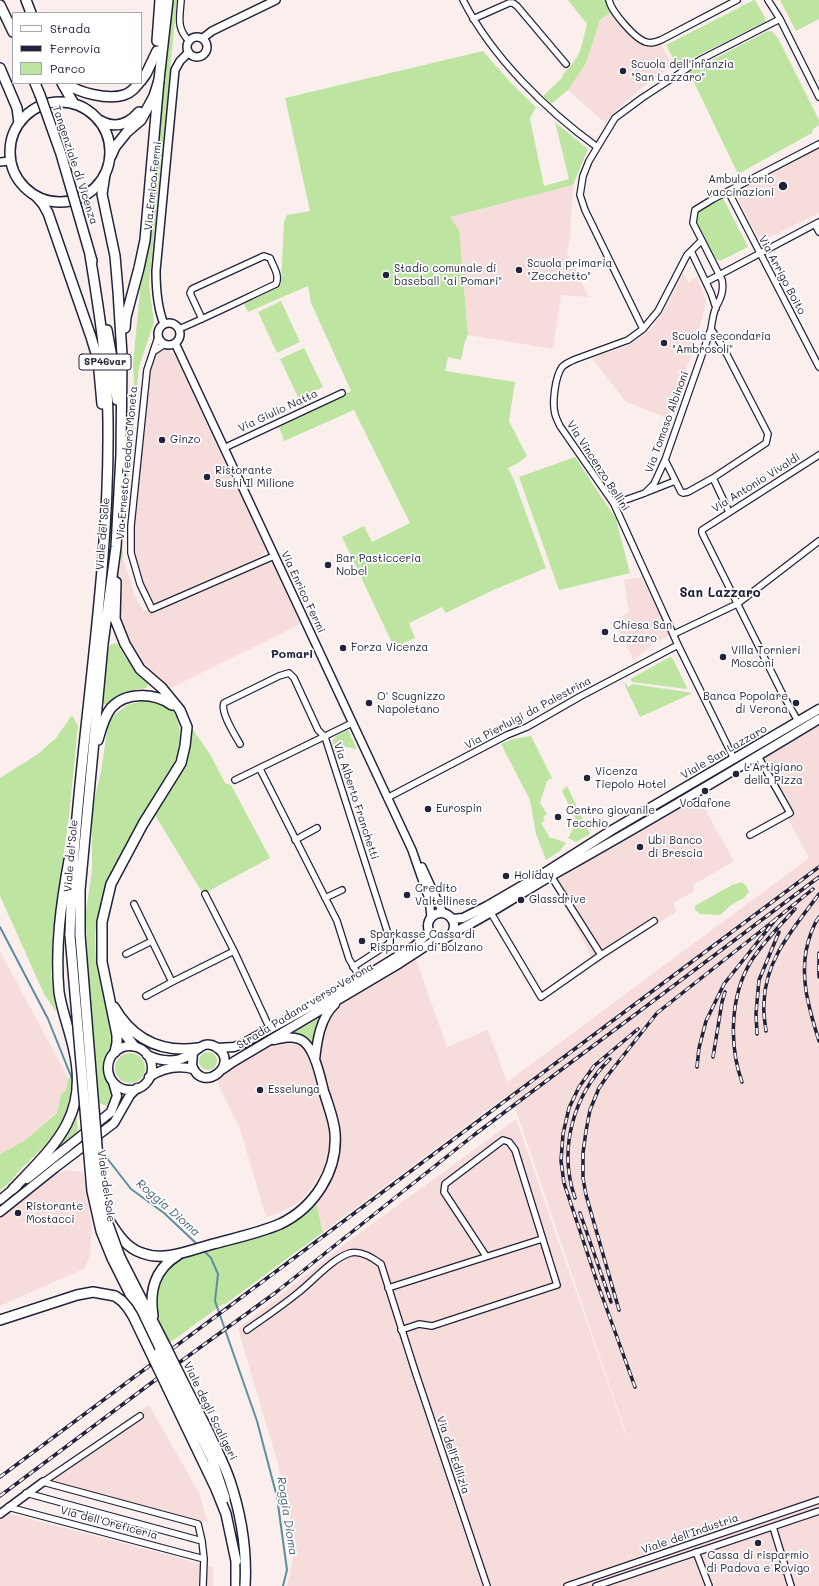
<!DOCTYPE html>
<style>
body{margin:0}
#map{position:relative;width:819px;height:1586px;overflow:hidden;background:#fbefee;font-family:Mali,sans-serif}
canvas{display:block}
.legend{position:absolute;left:12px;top:12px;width:130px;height:72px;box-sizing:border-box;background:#fff;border:1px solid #a7a7b1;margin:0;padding:5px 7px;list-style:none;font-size:12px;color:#22223b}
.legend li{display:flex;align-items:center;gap:8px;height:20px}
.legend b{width:20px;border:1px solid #a7a7b1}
</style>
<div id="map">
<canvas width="819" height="1586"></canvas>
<ul class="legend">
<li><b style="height:5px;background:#fff"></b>Strada</li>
<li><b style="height:5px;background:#22223b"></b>Ferrovia</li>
<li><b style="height:11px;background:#bde5a1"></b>Parco</li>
</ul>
</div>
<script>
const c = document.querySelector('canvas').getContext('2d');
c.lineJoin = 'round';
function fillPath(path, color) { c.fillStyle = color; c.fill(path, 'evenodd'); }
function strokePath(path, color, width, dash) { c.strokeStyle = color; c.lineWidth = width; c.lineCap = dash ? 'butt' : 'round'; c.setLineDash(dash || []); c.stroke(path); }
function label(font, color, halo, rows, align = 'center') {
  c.font = font + ' Mali,sans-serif'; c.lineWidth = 3.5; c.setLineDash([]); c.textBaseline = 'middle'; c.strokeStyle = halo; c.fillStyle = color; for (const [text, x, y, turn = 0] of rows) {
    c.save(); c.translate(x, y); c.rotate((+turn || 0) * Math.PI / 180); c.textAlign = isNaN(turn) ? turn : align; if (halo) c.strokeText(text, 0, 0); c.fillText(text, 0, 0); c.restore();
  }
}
const built = new Path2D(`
 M611 12 640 43 650 46 661 44 672 66 645 85 623 104 605 123 568 90 586 63 600 20Z
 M819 145V213L760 242 734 190Z
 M573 185 570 239 567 254 589 297 561 295 553 349 468 335 464 286 450 217Z
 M683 273 688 282 697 277 706 301 697 339 668 418 626 402 592 358 627 346 644 335 653 327 666 307Z
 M162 347 168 348 176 358 231 476 230 479 227 480 231 490 235 488 238 489 265 548V552L261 554 265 563 269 561 272 562 300 624 169 689 139 658 125 632 119 611 117 583 119 560 123 558 135 596 144 611 151 609 138 581 130 531 147 362 156 350Z
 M642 577 670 635 652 645 634 660 614 622 629 612 624 580Z
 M819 722V1586H287L293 1559 290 1519 278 1464 238 1329 346 1243 516 1119 626 1436H627L515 1107 506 1096 323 1232 315 1199 339 1137 338 1123 319 1058V1047L321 1033 336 1004 415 957 447 1047 488 1030 507 1082 809 858 757 761Z
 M696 793 734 861 693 885 694 891 673 903 677 911 596 965 550 879 608 846 610 849 618 846 617 843 615 844Z
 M0 951 68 1078 66 1090 61 1094 57 1112 24 1141 0 1154Z
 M290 1043 298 1045 305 1049 310 1062 327 1119 330 1148 324 1168 312 1187 299 1202 277 1214 266 1217 240 1129 218 1084V1079L229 1068 272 1044Z
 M68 1170 83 1172 92 1227 90 1255 85 1268 0 1306V1217L57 1173Z
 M149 1405 199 1493 208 1522 42 1479Z
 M0 1511 213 1567V1586H0Z`);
const green = new Path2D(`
 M171 0H177L149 285 154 322 139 367 124 520 122 543 123 558 119 560V536L134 382 133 364 165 30Z
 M568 0H606L611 12 600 20 586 63 568 90 551 104 543 96 562 78 563 74C581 57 581 48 587 24Z
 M754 0H755L765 17V22L677 66 666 45Z
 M780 0H819V19L796 31Z
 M768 31 773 32 778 38 819 120V125L813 129 812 133 738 174 689 72Z
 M483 51 512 84 536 107 531 116 530 119 544 186 569 179 555 122 588 149 573 185 450 217 459 230 468 335 465 341 461 360 448 357 445 371 515 382 509 421 527 456 518 463 508 468 514 480 546 568 491 591 446 613 442 607 409 623 415 638 394 647 342 537 364 526 372 542 410 523 354 410 284 441 279 427 351 391 311 303 308 286 248 312 244 304 280 286 281 283 284 222 287 215 310 211 285 98Z
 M723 198 748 247 720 261 715 258 696 220 699 211Z
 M281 301 300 342 277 353 258 312Z
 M304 348 323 387 299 399 280 359Z
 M575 457 616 519 630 573 559 590 519 477Z
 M115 643 118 644 125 657 147 681 148 686 146 688C128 690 122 694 108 705L104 704 103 701 107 653 110 645Z
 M670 657 673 659 687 688 686 689 632 682 630 679Z
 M625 682 628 687 633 684 693 693 640 717 625 686Z
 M147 700C154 701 160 702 167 706 185 718 181 749 173 765 168 776 157 789 151 801 135 831 116 860 104 893 92 927 93 956 103 990 107 1005 113 1020 115 1034 116 1049 102 1056 104 1071 104 1077 110 1081 112 1087 114 1092 112 1103 110 1108L96 1101 92 1044 86 927V910L92 871V810L101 771 108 725 113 716 127 705Z
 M72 715 78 726 69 816 53 931 51 974 56 1012 44 994 0 896V778L38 754 56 738Z
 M189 724 210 754 225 783 231 785 270 858 203 894 155 815 186 759 190 743Z
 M348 730 357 749 346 747 338 752 339 756 336 757C330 738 331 738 348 730Z
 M531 736 552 778 547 781 540 803 547 814 543 817 545 821 541 823 550 838H553L566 843 560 851 546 860 536 834 530 800 501 744 513 739Z
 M567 786 590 834 576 842 568 838 572 831 576 820 562 791Z
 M742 882 746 886 749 892 744 898 731 905 720 915 700 914 695 910V906L698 904 732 885Z
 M320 1014 321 1016 315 1031 313 1044 311 1045 294 1035 292 1032Z
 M199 1061a9 9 0 1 1 18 0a9 9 0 1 1-18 0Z
 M115 1068a15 15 0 1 1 30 0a15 15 0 1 1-30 0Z
 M72 1077C69 1122 53 1139 22 1168 15 1175 9 1185 0 1190V1154L24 1141 57 1113 61 1094 66 1090 68 1078Z
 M76 1108 78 1133 58 1148 57 1147Z
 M315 1199 323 1232 224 1305 223 1304 168 1344 157 1319 154 1309 157 1279 175 1258 266 1231Z`);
const stream = new Path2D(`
 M0 927 48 1019 73 1081
 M101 1148 103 1153 131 1189 164 1213 199 1246
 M203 1250 211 1258 218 1274 215 1301 257 1421 277 1497 287 1570 283 1586`);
const minor = new Path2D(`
 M181 0C180 17 176 28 189 41
 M463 0C492 57 546 110 597 147
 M609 0C611 11 635 39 646 42 651 44 656 42 661 40L737 0
 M768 0 780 19 819 97
 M473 19 509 3H513L517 6 566 64
 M728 191 819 367
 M815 224 819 232
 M701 241 687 255 658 311 643 329 628 340 576 359C571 361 566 363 562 367 555 377 552 403 555 414 556 418 558 422 560 426L614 504 678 645 734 759
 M691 251 711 293 716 308
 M706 282 819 222
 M179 329C212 315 244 299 276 284 280 275 273 266 270 258L264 256 192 289 190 293 202 319
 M643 329 585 210 580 195 583 176 589 161 615 118 642 98 700 60 780 19
 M158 337 147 370 131 526V553L140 584 152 609 274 556
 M153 352 165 344
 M224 448 342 393
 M665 460 681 492 683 493 688 492 713 478 766 443 768 434 723 347 711 329
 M713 478 729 512
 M647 492 675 481
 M614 504 645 493 654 484 665 460 711 329C712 322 713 314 716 307 721 298 724 291 722 280L693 223 695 210 713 199 819 144
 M674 634 737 604 819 541
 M798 721 783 695 702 533V530L819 455
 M240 744C235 735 220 712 224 703L279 676 289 673 294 678 318 730 325 737 390 940V943L353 967
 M260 769 337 921 349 959 361 979
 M235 780 352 723
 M387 798 507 735 527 727 581 696 678 645
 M750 835 790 813 758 756
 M295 840 317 828
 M551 876 601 955 654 921
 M205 894 234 951 270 1029
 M325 898 342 890
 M134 904 172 982 234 951
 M491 913 541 997 601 955
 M126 954 152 941
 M146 996 172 982
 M388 1288 542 1239
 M247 1330C264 1318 282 1306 299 1292 313 1281 333 1258 350 1253 361 1250 373 1258 381 1264L415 1371 487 1586
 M401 1330 419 1324 432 1326 557 1285 515 1150 509 1142 503 1140 445 1184 444 1192 486 1256
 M43 1482 198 1524 202 1541
 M43 1482 140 1416
 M26 1493 202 1541 204 1559 203 1586
 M8 1507 204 1559
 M773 1527 791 1586
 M696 1552 709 1586
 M567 1586 819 1500
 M596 1586 819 1511`);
const tertiary = new Path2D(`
 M187 47a10 10 0 1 1 20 0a10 10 0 1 1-20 0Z
 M203 38 212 31 276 0
 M0 162 10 161
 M158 334a11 11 0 1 1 22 0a11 11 0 1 1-22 0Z
 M164 324C157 307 156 289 156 271L175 70 180 61 188 53
 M175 343 412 850 429 899 431 917
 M422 867 443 913
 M0 1514 43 1482`);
const secondary = new Path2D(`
 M428 926a13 13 0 1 1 26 0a13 13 0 1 1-26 0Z
 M452 919 463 918 487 906 549 870 612 830 819 709
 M451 934C486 917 518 895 551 876 642 825 730 773 819 719
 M274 1040C283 1038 291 1036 299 1039 315 1044 321 1081 325 1095
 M108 1068a22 22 0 1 1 44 0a22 22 0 1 1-44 0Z
 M217 1048 234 1047 244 1043 361 979 395 958 415 946 429 932
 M147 1055C160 1061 173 1063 186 1057 197 1052 203 1039 216 1047 242 1063 202 1096 192 1065L193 1053
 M315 1060C317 1041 320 1018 335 1004
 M223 1069 233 1062 400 963 437 939
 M149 1077C163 1068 177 1065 193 1069
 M27 1179 111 1112 117 1096 113 1082
 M0 1200 17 1186
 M0 1212 55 1168 114 1123 130 1095 137 1088`);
const primary = new Path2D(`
 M157 41 160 0
 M10 152a50 50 0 1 1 100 0a50 50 0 1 1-100 0Z
 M99 120C114 129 128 125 139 112
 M111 156 115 147 127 132 141 120 154 96 159 80 168 0`);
const trunk = new Path2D(`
 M26 0 31 13
 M0 5 13 32
 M0 68 17 108 19 123
 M141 81 146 74 157 51
 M35 83 40 95
 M62 83 74 104
 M66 83C78 93 108 100 124 95 131 93 135 88 139 83
 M36 196 43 204 48 213 91 337 98 360 102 404
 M77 209 92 261
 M125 328 126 317 139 268 145 240 159 80
 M107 330 113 363 117 400
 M98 740C101 729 104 717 111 708 126 691 155 693 172 705
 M70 935C74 764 110 594 108 422 108 366 99 310 90 255
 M80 935V890L103 644 116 547 121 455 122 355 118 291 115 256 102 194 105 174
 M114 1007C133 1040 161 1053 198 1048
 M118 1018 124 1033 134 1046
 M115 1052 117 1043V1035L102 962V922L111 884 143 824 181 763 185 746 187 727 180 710 162 688 140 669 125 644 115 619 116 582
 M13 1189C54 1146 89 1116 74 1051 70 1031 62 1012 59 992 55 947 61 904 69 860
 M108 1219C117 1233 126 1248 142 1253 165 1262 190 1250 213 1244 235 1238 259 1233 280 1224 314 1208 338 1171 335 1133 334 1120 329 1108 325 1095
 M120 1257 166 1347
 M112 1258 159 1352
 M153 1316C149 1290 155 1269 178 1255
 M0 1320 77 1295 93 1292 115 1296 122 1301
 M236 1561V1586`);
const rail = new Path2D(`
 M819 917C815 922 813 928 811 933 797 970 808 1006 819 1041
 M819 953V977
 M766 1031C765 1022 763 1013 764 1003 765 959 794 928 819 894
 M757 1034 756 1013 759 980 779 932
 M713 1057 722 1002 725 992
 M697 1067 699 1048 706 1021 724 984 776 919 813 889
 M742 1082C729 1046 730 997 750 963 762 943 780 926 795 909
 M575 1198C558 1149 573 1095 610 1059
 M580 1213 611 1302
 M619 1310 586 1195 583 1178V1153L586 1131 590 1110 599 1088 608 1075 657 1013 776 919
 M635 1387 597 1282 564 1183 561 1161 563 1134 569 1108 579 1087 594 1066 638 1029
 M0 1477C273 1274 546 1071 819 867
 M0 1496 158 1378 275 1293 474 1135 819 877`);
const trunkBridge = new Path2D(`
 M40 95 61 154 77 209
 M70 935 92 1191 101 1231 112 1258
 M80 935 101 1196 104 1213 120 1257
 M122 1301 128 1308 133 1316 216 1489 226 1514 236 1561
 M166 1347C179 1374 193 1401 207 1429 215 1446 224 1463 230 1481 241 1514 247 1551 245 1586
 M159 1352 212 1459 225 1498`);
const markers = [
 [623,71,4,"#22223b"],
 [783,186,5,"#22223b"],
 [519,270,4,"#22223b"],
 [386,275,4,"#22223b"],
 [664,343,4,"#22223b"],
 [162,440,4,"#22223b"],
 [207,477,4,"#22223b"],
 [328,565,4,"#22223b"],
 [605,632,4,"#22223b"],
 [343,648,4,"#22223b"],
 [723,657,4,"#22223b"],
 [369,703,4,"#22223b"],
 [796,703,4,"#22223b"],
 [736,774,4,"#22223b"],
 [587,778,4,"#22223b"],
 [705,791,4,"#22223b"],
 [428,809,4,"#22223b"],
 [558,817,4,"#22223b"],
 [640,847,4,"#22223b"],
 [506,876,4,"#22223b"],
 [407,895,4,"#22223b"],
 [521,900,4,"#22223b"],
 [362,941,4,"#22223b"],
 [260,1090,4,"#22223b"],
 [18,1213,4,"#22223b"],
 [758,1543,4,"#22223b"]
];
const shields = [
 [105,362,52]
];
const shieldNames = [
 ["SP46var",105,362]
];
const poiNames = [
 ["Scuola dell'infanzia",631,65],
 ["\"San Lazzaro\"",631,78],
 ["Ambulatorio",774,180,"right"],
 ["vaccinazioni",774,193,"right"],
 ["Scuola primaria",527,264],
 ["\"Zecchetto\"",527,277],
 ["Stadio comunale di",394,269],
 ["baseball \"ai Pomari\"",394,282],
 ["Scuola secondaria",672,337],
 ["\"Ambrosoli\"",672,350],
 ["Ginzo",170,440],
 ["Ristorante",215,471],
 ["Sushi Il Milione",215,484],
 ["Bar Pasticceria",336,559],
 ["Nobel",336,572],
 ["Chiesa San",613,626],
 ["Lazzaro",613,639],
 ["Forza Vicenza",351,648],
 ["Villa Tornieri",731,651],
 ["Mosconi",731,664],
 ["O' Scugnizzo",377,697],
 ["Napoletano",377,710],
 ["Banca Popolare",788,697,"right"],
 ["di Verona",788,710,"right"],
 ["L'Artigiano",744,768],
 ["della Pizza",744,781],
 ["Vicenza",595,772],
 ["Tiepolo Hotel",595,785],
 ["Vodafone",705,804,"center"],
 ["Eurospin",436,809],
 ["Centro giovanile",566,811],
 ["Tecchio",566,824],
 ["Ubi Banco",648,841],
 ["di Brescia",648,854],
 ["Holiday",514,876],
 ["Credito",415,889],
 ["Valtellinese",415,902],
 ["Glassdrive",529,900],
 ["Sparkasse Cassa di",370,935],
 ["Risparmio di Bolzano",370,948],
 ["Esselunga",268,1090],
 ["Ristorante",26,1207],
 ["Mostacci",26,1220],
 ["Cassa di risparmio",758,1556,"center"],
 ["di Padova e Rovigo",758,1569,"center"]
];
const streetNames = [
 ["Tangenziale di Vicenza",75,165,72],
 ["Via Enrico Fermi",153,186,-84],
 ["Via Arrigo Boito",782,275,62],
 ["Via Giulio Natta",278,411,-25],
 ["Via Tomaso Albinoni",667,422,-70],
 ["Via Ernesto Teodoro Moneta",127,463,-85],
 ["Via Vincenzo Bellini",598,466,57],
 ["Via Antonio Vivaldi",756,483,-32],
 ["Viale del Sole",103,534,-85],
 ["Via Enrico Fermi",303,592,65],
 ["Via Pierluigi da Palestrina",528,713,-28],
 ["Viale San Lazzaro",724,752,-30],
 ["Via Alberto Franchetti",356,801,72],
 ["Viale del Sole",71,856,-85],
 ["Strada Padana verso Verona",305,1006,-31],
 ["Viale del Sole",106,1186,82],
 ["Viale degli Scaligeri",210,1411,64],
 ["Via dell'Edilizia",453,1455,71],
 ["Via dell'Oreficeria",109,1523,15],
 ["Viale dell'Industria",690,1534,-19]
];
const neighbourhoodNames = [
 ["Pomari",292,654]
];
const waterNames = [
 ["Roggia Dioma",168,1208,41],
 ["Roggia Dioma",287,1516,81]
];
const quarterNames = [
 ["San Lazzaro",720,593]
];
fillPath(built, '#f6dcda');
fillPath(green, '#bde5a1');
strokePath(stream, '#5e8da0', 2);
strokePath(minor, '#22223b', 8);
strokePath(tertiary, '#22223b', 10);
strokePath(secondary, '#22223b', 11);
strokePath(primary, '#22223b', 12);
strokePath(trunk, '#22223b', 12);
strokePath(minor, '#fff', 5.5);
strokePath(tertiary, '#fff', 7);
strokePath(secondary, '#fff', 8);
strokePath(primary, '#fff', 9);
strokePath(trunk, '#fff', 9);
strokePath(rail, '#22223b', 3.5);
strokePath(rail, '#fff', 2, [6]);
strokePath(trunkBridge, '#22223b', 12, []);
strokePath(trunkBridge, '#fff', 9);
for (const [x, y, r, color] of markers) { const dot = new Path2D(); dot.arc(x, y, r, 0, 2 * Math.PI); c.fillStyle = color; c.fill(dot); strokePath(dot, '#fff', 1.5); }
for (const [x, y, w] of shields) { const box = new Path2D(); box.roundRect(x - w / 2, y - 8, w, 16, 3); c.fillStyle = '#fff'; c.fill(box); strokePath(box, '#22223b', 1); }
label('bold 10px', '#22223b', null, shieldNames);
label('11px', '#22223b', '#fff', poiNames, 'left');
label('11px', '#22223b', '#fff', streetNames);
label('bold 12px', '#22223b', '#fff', neighbourhoodNames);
label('italic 12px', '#456176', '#fff', waterNames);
label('bold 13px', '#22223b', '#fff', quarterNames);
</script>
